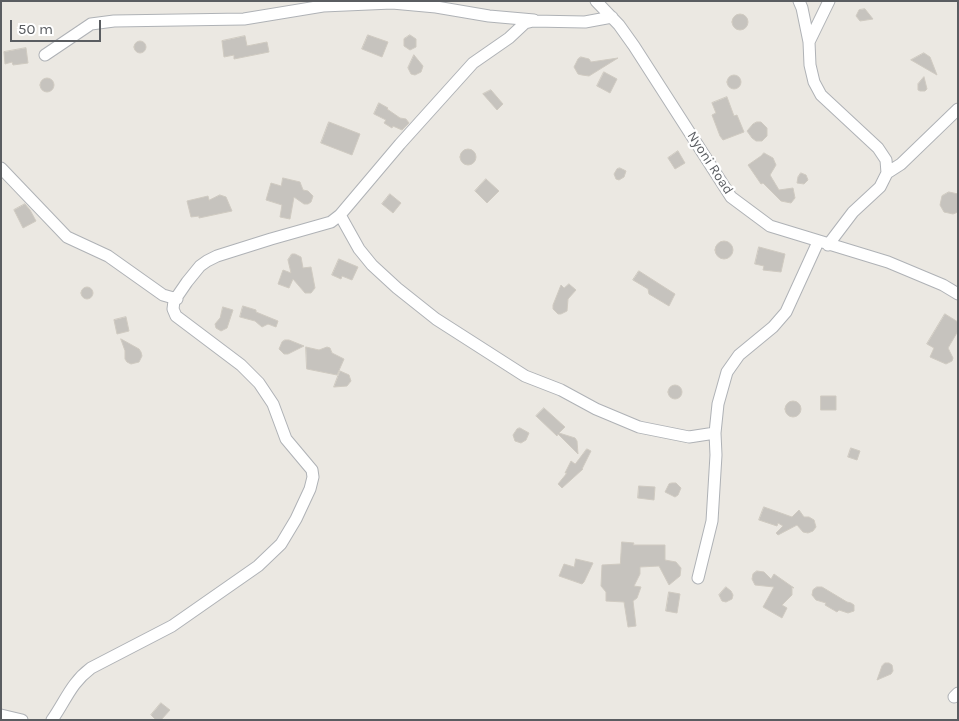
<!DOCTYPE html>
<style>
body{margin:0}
#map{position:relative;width:959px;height:721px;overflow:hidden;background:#ebe8e2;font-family:Karla,sans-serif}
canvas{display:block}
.frame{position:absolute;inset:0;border:2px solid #5a5d61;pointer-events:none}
.scale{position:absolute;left:10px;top:20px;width:91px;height:22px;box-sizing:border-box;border:2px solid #5a5d61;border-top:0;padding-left:6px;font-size:15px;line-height:18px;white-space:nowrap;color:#5a5d61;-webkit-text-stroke:4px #fff;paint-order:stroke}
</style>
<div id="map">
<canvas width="959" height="721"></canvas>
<div class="frame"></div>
<div class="scale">50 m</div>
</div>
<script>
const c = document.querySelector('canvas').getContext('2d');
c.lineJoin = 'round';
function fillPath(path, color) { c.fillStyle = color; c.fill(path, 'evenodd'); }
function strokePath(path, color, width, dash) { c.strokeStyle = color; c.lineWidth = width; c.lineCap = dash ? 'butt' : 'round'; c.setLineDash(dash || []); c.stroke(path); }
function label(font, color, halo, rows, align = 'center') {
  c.font = font + ' Karla,sans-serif'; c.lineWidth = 4.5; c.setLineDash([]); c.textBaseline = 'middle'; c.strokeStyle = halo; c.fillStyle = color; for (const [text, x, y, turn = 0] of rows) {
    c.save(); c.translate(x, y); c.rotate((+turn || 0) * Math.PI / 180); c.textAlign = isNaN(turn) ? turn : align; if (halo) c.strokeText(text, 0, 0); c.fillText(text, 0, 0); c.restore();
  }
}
const building = new Path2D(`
 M865 9 873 19 860 21 856 16 859 10Z
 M732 22a8 8 0 1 1 16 0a8 8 0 1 1-16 0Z
 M368 35 388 42 382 57 362 49Z
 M410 35 416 39V47L410 50 404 46V39Z
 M245 36 247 46 267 42 269 52 234 59V55L224 57 222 41Z
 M134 47a6 6 0 1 1 12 0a6 6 0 1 1-12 0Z
 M26 48 28 63 13 65 12 62 5 64 4 52Z
 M924 53 930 57 937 75 911 60Z
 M414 55 423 66 421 72 415 75 411 74 408 68Z
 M581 57 589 59 591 62 618 58 589 76 582 75 578 74 574 67 578 59Z
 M604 72 617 79 610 93 597 86Z
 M727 82a7 7 0 1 1 14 0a7 7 0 1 1-14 0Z
 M924 77 927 89 925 91H920L918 90V84Z
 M40 85a7 7 0 1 1 14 0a7 7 0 1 1-14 0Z
 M491 90 503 104 497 110 483 94Z
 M727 97 734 116 737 115 744 132 723 140 720 136 712 115 716 113 712 103Z
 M379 103 388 108 387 109 400 118 406 119 409 123 402 130 393 126 392 128 384 123 386 120 374 114Z
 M329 122 360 134 352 155 321 143Z
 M757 122H761L767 128V136L762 141H756L752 138 747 131 753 124Z
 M460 157a8 8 0 1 1 16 0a8 8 0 1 1-16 0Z
 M678 151 685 163 675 169 668 158Z
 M764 153 773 158 776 165 770 175 779 190 793 188 795 198 791 203 781 201 763 183 761 184 748 165 761 156Z
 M620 168 626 171 624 177 619 180 616 179 614 174 617 169Z
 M801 173 806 175 808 180 804 184 797 183 798 177Z
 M283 178 300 182 303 190 308 191 313 196 311 202 308 204H304L294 197 290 219 280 217 282 205 266 200 271 183 281 186Z
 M486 179 499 191 487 203 475 191Z
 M949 192 958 194V212L953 214 944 212 940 205 942 196Z
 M390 194 401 203 393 213 382 204Z
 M220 195 226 197 232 211 199 218V216L191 217 187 201 208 196 209 200Z
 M25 204 30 210 36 221 23 228 14 210Z
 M715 250a9 9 0 1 1 18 0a9 9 0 1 1-18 0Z
 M759 247 785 254 781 272 763 270 764 266 755 264Z
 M292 254H295L301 257 303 268 311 267 315 288 311 293H305L293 279 289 288 278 284 283 270 291 273 288 260Z
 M339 259 358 267 352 280 342 276 341 279 332 275Z
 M639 271 675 294 669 306 649 294 648 289 633 280Z
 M569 284 576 290 568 299 567 311 561 314H558L553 309V305L561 285 564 288Z
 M81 293a6 6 0 1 1 12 0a6 6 0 1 1-12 0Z
 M243 306 256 310V312L278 321 276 327 268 324 262 327 255 321 240 317Z
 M223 307 233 310 227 328 221 331 216 328 215 324 220 318Z
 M945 314 958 322V331L948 348 953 358 952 361 946 364 930 357 934 348 927 344Z
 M126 317 129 331 117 334 114 320Z
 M121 339 139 349 141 352 142 356 139 362 131 364 127 362 125 359V351Z
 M285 340H289L304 346 288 354H284L279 349 282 342Z
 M306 347 319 350 327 347 330 348 332 353 344 359 337 375 307 369Z
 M340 371 349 375 351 381 347 386 334 387Z
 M668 392a7 7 0 1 1 14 0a7 7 0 1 1-14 0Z
 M821 396H836V410H821Z
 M785 409a8 8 0 1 1 16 0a8 8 0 1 1-16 0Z
 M544 408 565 427 559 433 575 438 577 441 578 454 558 434 557 436 536 416Z
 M520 428 529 433 526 440 521 443 515 441 513 435 517 429Z
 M851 448 860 451 857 460 848 457Z
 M587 449 591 451 582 469H583L562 488 558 484 567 473H565L571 461 575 464Z
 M672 483H676L681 488 678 495 675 497 665 492 669 484Z
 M639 486 655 487 654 500 638 498Z
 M764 507 792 517 799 510 804 517H809L814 520 816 527 813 531 808 533 803 532 797 525 778 535 776 533 783 526 778 523 777 526 759 520Z
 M622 542 634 543 633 545H665V560L676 562 681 568 680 576 669 585 659 566 640 567V574L634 586 641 587 637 598 633 601 636 626 628 627 624 602 606 601V592L601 586 602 565 620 564Z
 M576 559 593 563 584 582 582 584 559 576 564 564 574 567Z
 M757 571 764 572 771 579 774 574 794 588 792 587V595L782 605 787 608 782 618 763 607 774 587 755 585 752 579 753 574Z
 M726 587 731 591 733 595 732 599 726 602 722 601 719 595Z
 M817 587H822L847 602 851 603 854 605V611L848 613 839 610 837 612 825 605 826 603 816 600 812 595 813 590Z
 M669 592 680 594 677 613 666 611Z
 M885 663H889L892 665 893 671 891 674 877 680 882 666Z
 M161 703 170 710 161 720H156L151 715Z`);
const minor = new Path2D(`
 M596 1 619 25 634 46 731 197 770 226 888 262 943 285 958 294
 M799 1 802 8 809 42 810 65 814 82 821 95 878 148 886 160 887 173 880 187 853 212 828 245
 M809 42 829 1
 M45 55 91 24 114 21 244 19 323 6 392 3 436 7 489 16 534 20
 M1 168 67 237 108 256 163 295 177 299
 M887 173 901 164 958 109
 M340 215 359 249 372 265 397 288 436 319 525 376 561 390 596 409 639 427 689 437 715 433
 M698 578 712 521 716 455 715 433 718 404 727 372 739 355 773 327 786 312 818 242
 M954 697 958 693
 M1 715 22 720
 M52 720C66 700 71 683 91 668L172 626 258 566 281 544 296 519 310 489 313 477 312 470 286 439 273 404 259 383 241 365 176 316 173 309 174 301 187 282 200 266 207 261 217 256 271 239 324 224 331 222 340 215 400 144 473 63 509 38 525 23 533 21 585 22 612 17`);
const streetNames = [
 ["Nyoni Road",710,163,57]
];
fillPath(building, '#c6c3be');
strokePath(building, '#cfcac1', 1);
strokePath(minor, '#afb2b6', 13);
strokePath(minor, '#fff', 11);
label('14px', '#5a5d61', '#fff', streetNames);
</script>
